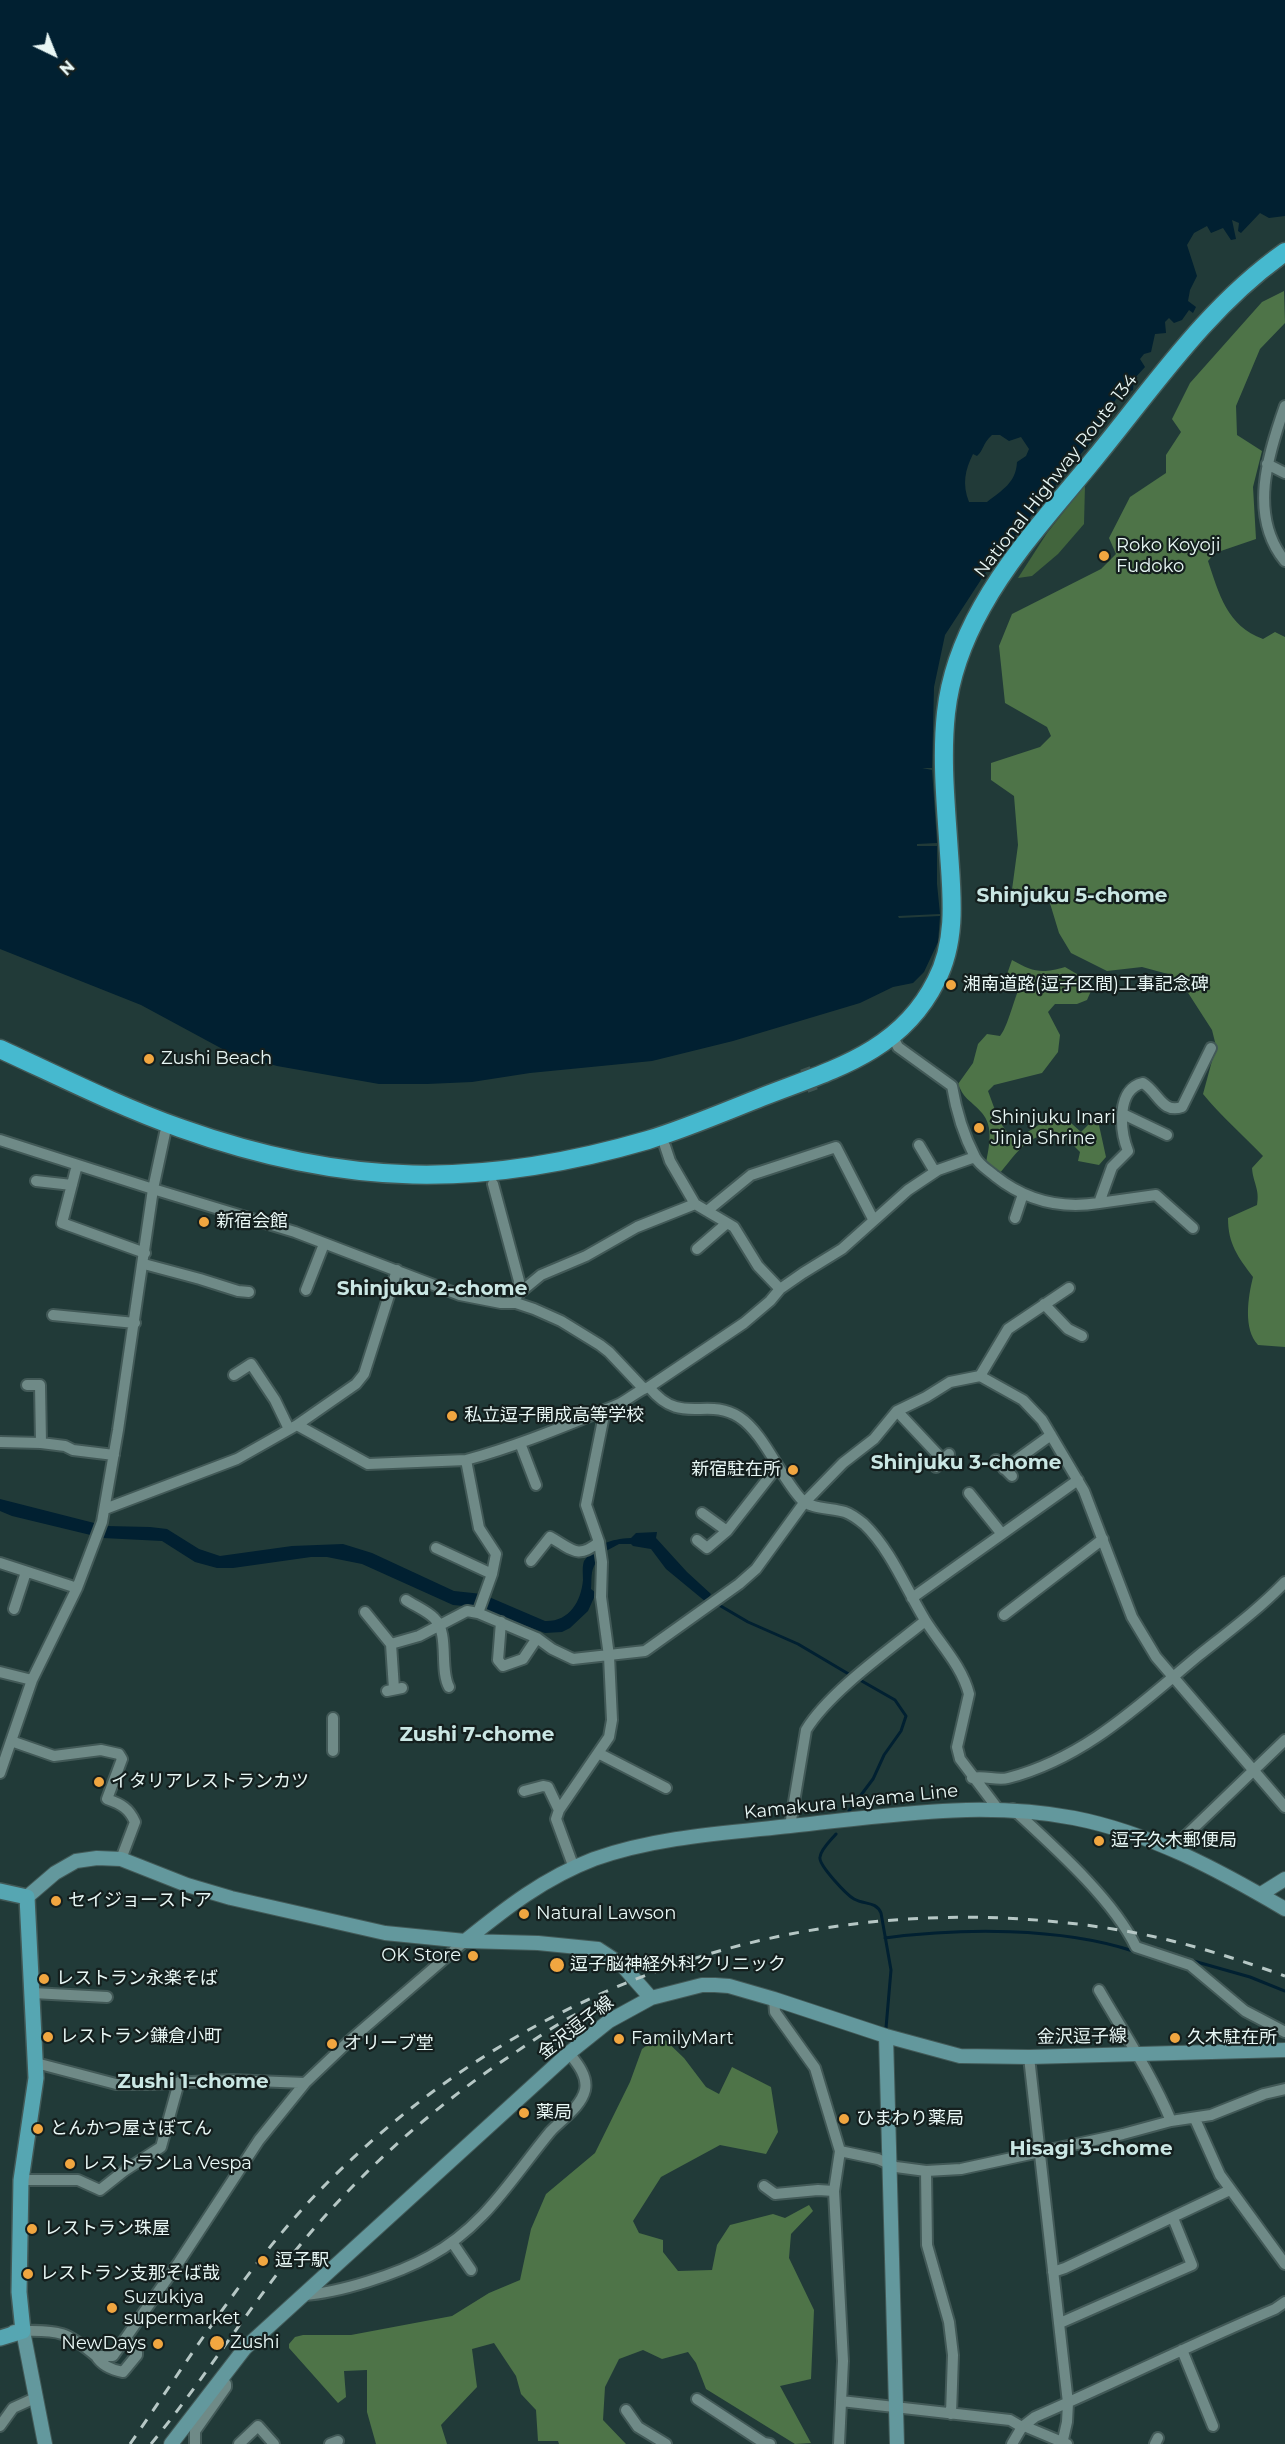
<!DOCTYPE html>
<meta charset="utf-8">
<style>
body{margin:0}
#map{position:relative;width:1285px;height:2444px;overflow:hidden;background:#213a38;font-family:Montserrat,sans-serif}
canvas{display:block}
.north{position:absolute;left:24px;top:24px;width:60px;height:60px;-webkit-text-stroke:4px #141f1e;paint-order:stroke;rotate:137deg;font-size:16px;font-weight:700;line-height:24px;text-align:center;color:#e8f7f5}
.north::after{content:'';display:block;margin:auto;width:21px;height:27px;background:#e8f7f5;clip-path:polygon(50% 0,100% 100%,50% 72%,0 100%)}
</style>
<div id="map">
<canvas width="1285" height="2444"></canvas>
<div class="north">N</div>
</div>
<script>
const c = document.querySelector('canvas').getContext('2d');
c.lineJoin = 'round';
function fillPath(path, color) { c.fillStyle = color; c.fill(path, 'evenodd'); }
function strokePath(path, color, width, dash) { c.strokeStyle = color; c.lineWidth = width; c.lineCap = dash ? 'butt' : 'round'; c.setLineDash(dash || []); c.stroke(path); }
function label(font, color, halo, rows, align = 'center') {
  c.font = font + ' Montserrat,"Noto Sans JP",sans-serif'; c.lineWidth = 4.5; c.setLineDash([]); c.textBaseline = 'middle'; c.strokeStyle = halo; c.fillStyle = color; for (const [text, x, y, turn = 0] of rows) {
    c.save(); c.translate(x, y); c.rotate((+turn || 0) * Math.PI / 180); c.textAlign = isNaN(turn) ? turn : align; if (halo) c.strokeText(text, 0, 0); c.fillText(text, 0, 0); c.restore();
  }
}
const green = new Path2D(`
 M1085 485 1084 524 1058 554 1032 576 1018 578 1047 533Z`);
const forest = new Path2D(`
 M1284 291 1285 323 1260 349 1236 406 1237 435 1262 451 1253 487 1256 539 1215 553 1208 561C1219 594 1227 626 1263 639L1275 632 1285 637V1347L1258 1345C1243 1329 1248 1297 1253 1277 1238 1257 1228 1244 1228 1218L1257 1205C1260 1189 1253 1183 1252 1168L1263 1156C1243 1135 1222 1117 1203 1094L1216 1046 1212 1030 1183 985 1168 974 1142 967 1107 971 1071 953 1059 933 1049 900 1011 897 1018 845 1014 796 991 780V763L1040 747 1051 736 1047 727 1005 703 999 646 1012 614 1101 569 1116 554 1109 538 1130 497 1166 473V455L1181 432 1172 419 1190 383 1262 302Z
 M1012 960C1033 972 1041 974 1065 967L1087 980 1091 991 1087 1000 1077 1004H1055L1048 1012 1060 1035 1058 1052 1042 1073 994 1085 988 1091 999 1121 1010 1136 1020 1137 1040 1124 1057 1118 1071 1123 1081 1132 1097 1116 1106 1157 1099 1165 1078 1161 1080 1152 1061 1133C1029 1132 1018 1151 1000 1173L986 1163C989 1147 994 1127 982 1113 971 1100 965 1101 958 1084L973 1063 978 1044 987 1034 1000 1036C1007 1028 1013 1003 1018 991L1006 977Z
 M660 2035 684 2058 706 2087 719 2094 732 2067 771 2087 778 2132 766 2154 720 2145 661 2177 633 2221 639 2233 663 2240V2252L678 2271 712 2270 717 2245 730 2225 773 2214 785 2218 809 2205 813 2211 791 2234 789 2258 814 2310 811 2379 780 2386 811 2443 795 2444 706 2389 696 2363 688 2352 662 2359 643 2350 619 2359 605 2387 603 2420 626 2444H559L558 2441H538L536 2410 521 2394 516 2376 494 2343 472 2349 477 2387 441 2425 447 2444H376L367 2412V2370L344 2371 346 2397 338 2403 289 2348V2344L295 2337 303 2335H351L452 2316 489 2293 520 2280 531 2229 546 2194 595 2153 630 2082 642 2049Z`);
const water = new Path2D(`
 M0 0H1285V216L1269 218 1260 213 1241 233 1238 231 1239 223 1232 220 1236 239 1231 240 1223 228 1211 233 1207 226 1194 233 1187 245 1197 276 1190 290 1188 301 1196 307 1193 313 1189 310 1182 320 1174 323 1169 318 1165 322 1166 333 1155 334 1151 352 1144 354 1140 359 1145 367 1134 379 1133 390 1116 399 1096 435 986 572 945 635 934 687 932 768H922L932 770 937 843 917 844V846H937V884L940 914 898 916 899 918 940 916 938 942 924 972 913 983 893 987 860 1003 733 1041 652 1061 530 1073 472 1082 427 1084H379L277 1066 228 1052 141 1005 0 949ZM992 435H1000L1009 441 1021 437 1029 449 1026 456 1017 462C1016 483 1002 490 987 502H969C962 484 965 470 973 454L977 456C984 450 982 444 992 435Z
 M0 1499 106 1526 150 1527 167 1529 199 1549 220 1556 292 1546 343 1544 372 1553 454 1591 482 1594 545 1621C569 1622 581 1602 583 1580 583 1573 582 1567 584 1561 597 1544 610 1539 631 1538L636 1533 657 1532 656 1538 687 1572 711 1594 706 1602 666 1569 651 1549 633 1546 631 1544H619L606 1551C604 1558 600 1557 596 1563 590 1570 592 1581 591 1589L596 1593 588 1611 570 1628 562 1632 545 1633 475 1607 453 1605 362 1564 327 1557H311L233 1568H217L195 1562 162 1541 103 1538 12 1516 0 1511Z`);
const stream = new Path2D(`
 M719 1605 748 1622 798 1644 852 1676
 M849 1811 873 1779 884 1755 901 1731 906 1716 895 1700 860 1680
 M836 1834C831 1840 821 1849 820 1857 818 1865 847 1895 854 1899 865 1905 876 1901 881 1913L891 1970 886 2028
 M885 1938C961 1928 1060 1927 1133 1951
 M1190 1960 1250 1977 1285 1991`);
const streetTunnel = new Path2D(`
 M805 1068 813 1091`);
const street = new Path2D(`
 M1285 406C1268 454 1248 516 1285 561
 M1267 464 1285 473
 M896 1043 898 1047 952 1086C956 1110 964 1136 975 1157 979 1165 988 1170 995 1176 1025 1200 1061 1209 1099 1203L1112 1167 1128 1151C1120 1131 1116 1089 1143 1083 1158 1092 1162 1114 1182 1107L1211 1048
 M1123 1114 1167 1135
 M0 1140 153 1189 295 1232 460 1295 501 1303H516L534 1309 561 1321 600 1345 609 1352 643 1388
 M919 1145 935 1172
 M665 1146 670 1161 695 1204 734 1227 758 1266 780 1289
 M77 1165 62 1223 145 1253
 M36 1181 72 1185
 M493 1184 519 1281 517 1296
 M1099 1203 1156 1195 1193 1228
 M707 1211 751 1175 836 1147 873 1219
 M1015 1218 1023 1194
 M697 1249 727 1223
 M144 1264 200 1279 238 1291 249 1292
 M306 1290 324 1244
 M518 1294 541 1275 586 1256 637 1227 695 1204
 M1044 1304 1068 1329 1082 1336
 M53 1315 135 1323
 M234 1375 251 1364 275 1400 289 1429
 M980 1376 1008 1329 1069 1288
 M27 1385H40L41 1443 65 1446 73 1450 114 1455
 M649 1387C681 1427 706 1396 739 1417 764 1433 780 1477 802 1500 810 1509 833 1508 845 1512 851 1514 859 1520 864 1524 891 1550 906 1589 925 1620 940 1644 962 1666 969 1694L957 1747 960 1759 998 1809
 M897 1411 943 1460
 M297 1425 368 1464 466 1460
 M0 1442 41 1443
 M520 1443 536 1485
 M996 1460 1012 1476
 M936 1467 949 1454
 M1004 1469 1051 1435
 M969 1493 1002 1534
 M105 1509 237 1459 297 1425 356 1384 364 1374 397 1270
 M702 1513 727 1531
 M697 1540 707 1548 727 1531 777 1467
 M436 1548 492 1574
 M531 1561 550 1537C572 1549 577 1560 599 1542
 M0 1563 77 1588
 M912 1598 1078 1480
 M406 1600C415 1606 427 1611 434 1618 450 1633 439 1669 449 1687
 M14 1609 26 1572
 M365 1612 391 1644 394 1689
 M478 1613 492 1574 496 1554 479 1528 466 1460C518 1446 567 1425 617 1405 627 1401 641 1388 649 1387L744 1323 770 1301 780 1289 803 1273 842 1249 908 1190 938 1170 975 1157
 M1004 1615 1103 1539
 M501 1622 498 1660 503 1666 523 1659 537 1638
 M391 1644 419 1636 467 1611 478 1613 537 1638 552 1649 573 1659 645 1651 739 1584 756 1569 804 1503 843 1463 874 1439 897 1411 926 1397 950 1382 980 1376 1023 1400 1042 1420 1084 1491 1132 1617 1156 1657 1285 1807
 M0 1672 32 1680
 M387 1691 402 1688
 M11 1741 54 1756 101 1750 119 1754 122 1759 107 1799C121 1804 129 1808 135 1822L121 1859
 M333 1751V1718
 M598 1753 666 1788
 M0 1773 32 1680 77 1588 102 1522 118 1430 153 1189 165 1133
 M972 1778C984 1775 997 1781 1008 1778 1085 1758 1139 1705 1198 1656 1228 1632 1258 1610 1285 1582
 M524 1791 543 1786 548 1787 559 1810
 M1013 1809C1053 1846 1113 1899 1136 1947L1190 1965 1245 2011 1285 2032
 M790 1826 806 1730C829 1692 889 1650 925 1621
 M1172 1849 1285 1740
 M574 1868 556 1819 559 1810 609 1737 612 1720 609 1656 601 1597 602 1562 599 1542 586 1505 605 1410
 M1099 1990C1124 2033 1152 2075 1171 2121
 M33 1993 107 1997
 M774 1999 775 2012 815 2068 840 2151 834 2191 843 2361 839 2444
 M1029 2057 1068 2403 1067 2422 1062 2444
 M36 2063 116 2084H152L231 2080 305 2083
 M1195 2119 1220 2175 1285 2264
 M840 2151 878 2159 896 2167 926 2171 961 2169 1123 2134 1171 2121 1211 2115 1264 2094 1285 2089
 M926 2171 927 2245 949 2322 953 2355 951 2414
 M21 2180H78L100 2190 124 2171 161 2147 179 2082
 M764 2186 775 2194 818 2190 834 2191
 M452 2242 471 2270
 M1053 2272 1065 2268 1230 2190
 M303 2295C339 2293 398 2274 430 2256 484 2227 512 2178 550 2132 561 2120 581 2107 585 2090 588 2076 577 2063 569 2053
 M1060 2323 1192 2265 1173 2218
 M23 2331C60 2330 67 2332 96 2356
 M124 2342H129L137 2349V2355L123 2372C112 2370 102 2366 96 2356H113L179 2262 259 2140 305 2083 348 2042 465 1941
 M1182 2350 1213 2426
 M697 2399 764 2443 770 2444
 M841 2401 1010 2420 1022 2427 1035 2417C1116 2382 1194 2343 1275 2309L1285 2302
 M626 2410 638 2427 666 2444
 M0 2426 13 2408 35 2398
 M1024 2426 1067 2444
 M195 2444V2431L226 2387V2384L221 2379
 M239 2444 258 2426 274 2444
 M330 2444 338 2441
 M1012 2444 1022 2427
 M1155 2444 1158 2438`);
const secondary = new Path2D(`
 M1261 1894 1285 1879
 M27 1897 55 1873 76 1861 97 1858 121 1859 187 1885 231 1898 385 1933 465 1941 538 1943 598 1949 621 1964 651 1998
 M465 1941C506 1908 544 1878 594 1859 656 1837 725 1833 790 1826 885 1816 978 1800 1074 1818 1150 1833 1219 1870 1285 1909
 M886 2036 897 2444
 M14 2332 23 2331 45 2444
 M171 2444 245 2348 569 2053 609 2021 651 1998 702 1985H715L729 1986 774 1999 886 2036 960 2056 1029 2057 1285 2050`);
const primary = new Path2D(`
 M0 1891 27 1897 36 2078 21 2180 19 2292 23 2331 0 2338`);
const highway = new Path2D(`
 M0 1049C59 1076 118 1106 180 1128 345 1187 480 1189 648 1140 687 1128 724 1112 762 1097 831 1070 900 1053 936 981 957 941 952 896 949 853 946 806 941 759 946 713 950 676 964 639 982 607 1012 553 1056 506 1095 458 1154 386 1208 306 1285 252`);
const rail = new Path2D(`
 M130 2444C192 2355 251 2259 328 2182 537 1973 822 1883 1113 1929 1172 1938 1229 1956 1285 1976
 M151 2444C202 2382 245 2313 296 2250 356 2176 427 2112 507 2058 531 2042 555 2025 580 2012`);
const markers = [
 [1104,556,6,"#f1a640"],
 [951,985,6,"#f1a640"],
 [149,1059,6,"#f1a640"],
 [979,1128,6,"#f1a640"],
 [204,1222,6,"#f1a640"],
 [452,1416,6,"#f1a640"],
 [793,1470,6,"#f1a640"],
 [99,1782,6,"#f1a640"],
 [1099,1841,6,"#f1a640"],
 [56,1901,6,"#f1a640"],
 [524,1914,6,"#f1a640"],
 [473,1956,6,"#f1a640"],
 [557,1965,8,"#f1a640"],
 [44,1979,6,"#f1a640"],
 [48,2037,6,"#f1a640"],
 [1175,2038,6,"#f1a640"],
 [619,2039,6,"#f1a640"],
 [332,2044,6,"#f1a640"],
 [524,2113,6,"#f1a640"],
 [844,2119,6,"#f1a640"],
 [38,2129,6,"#f1a640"],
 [70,2164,6,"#f1a640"],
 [32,2229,6,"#f1a640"],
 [263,2261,6,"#f1a640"],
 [28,2274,6,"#f1a640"],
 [112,2308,6,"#f1a640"],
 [217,2343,8,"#f1a640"],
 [158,2344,6,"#f1a640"]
];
const streetNames = [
 ["National Highway Route 134",1056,476,-52],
 ["Kamakura Hayama Line",851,1802,-6],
 ["金沢逗子線",576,2028,-38],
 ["金沢逗子線",1082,2037,-1]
];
const poiNames = [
 ["Roko Koyoji",1116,546],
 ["Fudoko",1116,567],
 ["湘南道路(逗子区間)工事記念碑",963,985],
 ["Zushi Beach",161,1059],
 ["Shinjuku Inari",991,1118],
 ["Jinja Shrine",991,1139],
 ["新宿会館",216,1222],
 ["私立逗子開成高等学校",464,1416],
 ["新宿駐在所",781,1470,"right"],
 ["イタリアレストランカツ",111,1782],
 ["逗子久木郵便局",1111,1841],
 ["セイジョーストア",68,1901],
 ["Natural Lawson",536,1914],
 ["OK Store",461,1956,"right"],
 ["逗子脳神経外科クリニック",570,1965],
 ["レストラン永楽そば",56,1979],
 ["レストラン鎌倉小町",60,2037],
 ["久木駐在所",1187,2038],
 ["FamilyMart",631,2039],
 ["オリーブ堂",344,2044],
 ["薬局",536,2113],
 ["ひまわり薬局",856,2119],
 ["とんかつ屋さぼてん",50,2129],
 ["レストランLa Vespa",82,2164],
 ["レストラン珠屋",44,2229],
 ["逗子駅",275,2261],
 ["レストラン支那そば哉",40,2274],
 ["Suzukiya",124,2298],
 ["supermarket",124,2319],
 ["Zushi",230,2343],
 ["NewDays",146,2344,"right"]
];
const neighbourhoodNames = [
 ["Shinjuku 5-chome",1072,896],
 ["Shinjuku 2-chome",432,1289],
 ["Shinjuku 3-chome",966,1463],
 ["Zushi 7-chome",477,1735],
 ["Zushi 1-chome",193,2082],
 ["Hisagi 3-chome",1091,2149]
];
fillPath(green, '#42653d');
fillPath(forest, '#4e7448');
fillPath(water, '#012031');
strokePath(stream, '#012031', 3);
strokePath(streetTunnel, '#3f5654', 10, [10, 5]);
strokePath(street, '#425957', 14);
strokePath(secondary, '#425957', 16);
strokePath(primary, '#425957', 18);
strokePath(highway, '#425957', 21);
strokePath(street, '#6f8a87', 10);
strokePath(secondary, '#63989d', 14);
strokePath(primary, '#56a6b2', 15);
strokePath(highway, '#46b9cf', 18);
strokePath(rail, '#b6c7c5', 3, [10, 10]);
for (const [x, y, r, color] of markers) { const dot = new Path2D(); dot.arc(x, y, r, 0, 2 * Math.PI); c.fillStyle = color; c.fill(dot); strokePath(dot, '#141f1e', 2); }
label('18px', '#e8f7f5', '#141f1e', streetNames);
label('18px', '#e8f7f5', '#141f1e', poiNames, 'left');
label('bold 20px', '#cae7e4', '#141f1e', neighbourhoodNames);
</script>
